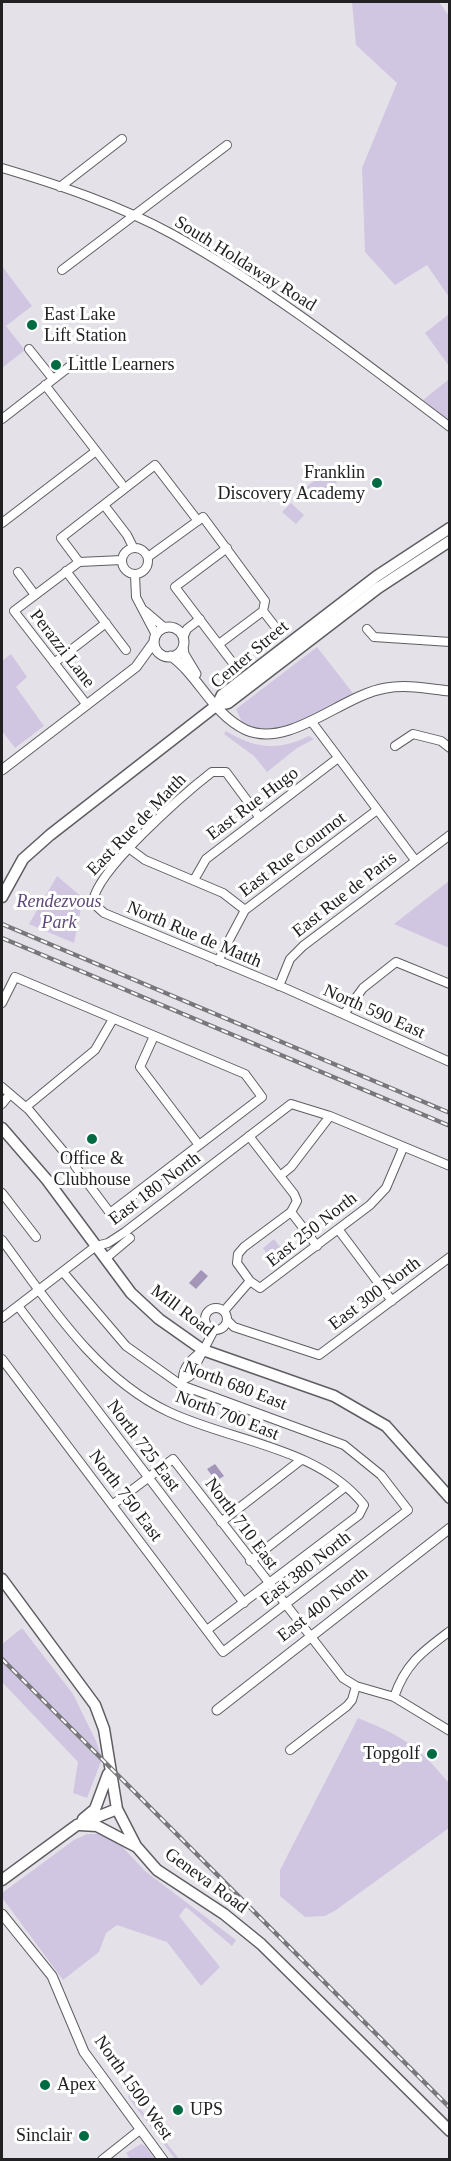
<!DOCTYPE html>
<style>
body{margin:0}
#map{position:relative;width:451px;height:2161px;overflow:hidden;background:#e4e2e8;font-family:"Times New Roman",serif}
canvas{display:block}
.frame{position:absolute;inset:0;border:3px solid #212123;pointer-events:none}
</style>
<div id="map">
<canvas width="451" height="2161"></canvas>
<div class="frame"></div>
</div>
<script>
const c = document.querySelector('canvas').getContext('2d');
c.lineJoin = 'round';
function fillPath(path, color) { c.fillStyle = color; c.fill(path, 'evenodd'); }
function strokePath(path, color, width, dash) { c.strokeStyle = color; c.lineWidth = width; c.lineCap = dash ? 'butt' : 'round'; c.setLineDash(dash || []); c.stroke(path); }
function label(font, color, halo, rows, align = 'center') {
  c.font = font + ' "Times New Roman",serif'; c.lineWidth = 6; c.setLineDash([]); c.textBaseline = 'middle'; c.strokeStyle = halo; c.fillStyle = color; for (const [text, x, y, turn = 0] of rows) {
    c.save(); c.translate(x, y); c.rotate((+turn || 0) * Math.PI / 180); c.textAlign = isNaN(turn) ? turn : align; if (halo) c.strokeText(text, 0, 0); c.fillText(text, 0, 0); c.restore();
  }
}
const green = new Path2D(`
 M352 2H439L449 16V297L427 265 395 285 365 252 362 168 397 83 356 45Z
 M2 266 32 306 6 326 25 350 2 368Z
 M449 314V366L425 333Z
 M449 379V421L422 401Z
 M328 470 337 483 315 499 306 487Z
 M291 503 304 515 296 524 282 512Z
 M317 647 356 697 279 733 245 729 236 709Z
 M11 654 27 677 16 687 44 726 15 748 2 731V661Z
 M226 731C255 749 279 751 309 736L314 739 297 748 267 772 254 756 224 734Z
 M57 876 83 898 74 943 29 924Z
 M449 881V948L394 924Z
 M274 1239 287 1256 275 1265 263 1248Z
 M22 1628 73 1694 96 1741 102 1759 87 1798 73 1793 78 1762 2 1682V1644Z
 M358 1718C401 1735 419 1747 448 1782L449 1828 336 1910 325 1916 305 1917 280 1896V1870Z
 M87 1834H100L115 1839 145 1871 236 1940 232 1946 186 1907 179 1916 220 1967 201 1986 167 1942 117 1925 106 1933 99 1952 63 1980 3 1899 2 1893 74 1840Z
 M134 2091 130 2095 179 2159H175L128 2097 130 2092Z
 M141 2144 145 2146 155 2159H130L126 2153Z`);
const water = new Path2D(`
 M201 1270 208 1276 196 1289 189 1283Z
 M215 1464 224 1476 216 1481 207 1469Z`);
const minor = new Path2D(`
 M2 168C59 185 119 205 172 234 271 289 360 359 450 427
 M60 187 122 139
 M62 270 227 145
 M29 349 53 379
 M45 385 121 483
 M2 419 78 360
 M104 505 127 535 133 547
 M2 523 96 451
 M122 561a13 13 0 1 1 26 0a13 13 0 1 1-26 0Z
 M227 548 175 587 232 662
 M148 557 203 517 265 601 263 611 219 644
 M79 562 61 538 155 465 198 521
 M66 571 126 650
 M18 572 35 595
 M135 575 136 597 156 635
 M145 611 165 628
 M263 611 277 629
 M367 629 374 637 450 642
 M183 638 187 629 200 619
 M54 663 106 623
 M87 705 14 611 79 562 122 560
 M311 721 415 860
 M395 746 413 734 441 741 450 748
 M260 818 226 772H212C185 793 94 872 93 903L104 913 287 989 450 1062
 M130 849 145 860 223 893 245 910
 M194 880 206 859 338 758
 M218 961 245 910 377 810
 M279 986 290 959 303 946 450 835
 M2 1003 15 977 245 1074 262 1097 110 1213 75 1166
 M344 1014 363 988 396 962 450 984
 M154 1036 140 1067 199 1145
 M2 1087 29 1110 64 1152
 M2 1104 10 1094
 M26 1107 95 1050 113 1019
 M249 1136 294 1194 297 1201 291 1212 317 1246
 M280 1176 291 1167 330 1116
 M2 1193 36 1237
 M291 1212 244 1247 238 1254 237 1263 250 1281 260 1288 370 1205 386 1188 403 1148
 M338 1229 392 1301
 M2 1240C48 1302 96 1378 169 1412 233 1442 318 1447 364 1505L359 1515 207 1630
 M105 1259 130 1238
 M18 1306 244 1603
 M205 1319a11 11 0 1 1 22 0a11 11 0 1 1-22 0Z
 M224 1311 250 1281
 M2 1318 96 1246 108 1243 125 1232 291 1104 330 1116 450 1166
 M227 1320 234 1327 319 1355 450 1257
 M2 1359 223 1652 408 1510 381 1475 344 1445 181 1385 126 1346 63 1272
 M183 1380 190 1376 214 1330
 M183 1380C182 1367 193 1358 202 1351
 M112 1505 173 1459 343 1678 356 1686 394 1697 450 1731
 M221 1522 301 1460
 M250 1561 345 1487
 M394 1697C406 1663 422 1652 450 1631
 M290 1750 347 1706 352 1700 356 1686
 M102 2160 141 2129`);
const tertiary = new Path2D(`
 M154 642a15 15 0 1 1 30 0a15 15 0 1 1-30 0Z
 M183 647 184 654 196 674
 M171 656C199 676 213 715 246 730 290 749 342 695 386 688 407 684 429 689 450 691
 M2 770 136 667 154 642
 M217 1710 450 1528
 M2 1914 52 1976 84 2052 163 2160`);
const secondary = new Path2D(`
 M217 705 222 695 377 576 450 528
 M2 897 23 859 50 835 217 705 228 703 378 588 450 541
 M2 1128 47 1180 131 1293 159 1319 203 1350 334 1396 386 1426 450 1498
 M2 1579 95 1705 104 1729 117 1809 136 1846 157 1870 224 1914 261 1944 450 2131
 M83 1819 95 1809 108 1774
 M80 1825 97 1826 135 1846
 M2 1880 77 1825 117 1809`);
const rail = new Path2D(`
 M2 924 450 1113
 M2 938 450 1126
 M2 1659 450 2108`);
const markers = [
 [32,325,6,"#006b42"],
 [56,365,6,"#006b42"],
 [377,483,6,"#006b42"],
 [92,1139,6,"#006b42"],
 [432,1754,6,"#006b42"],
 [45,2085,6,"#006b42"],
 [178,2110,6,"#006b42"],
 [84,2136,6,"#006b42"]
];
const streetNames = [
 ["South Holdaway Road",245,264,32],
 ["Perazzi Lane",62,649,52],
 ["Center Street",250,655,-40],
 ["East Rue Hugo",253,804,-37],
 ["East Rue de Matth",137,825,-46],
 ["East Rue Cournot",293,855,-37],
 ["East Rue de Paris",345,895,-38],
 ["North Rue de Matth",194,935,23],
 ["North 590 East",374,1012,24],
 ["East 180 North",155,1189,-37],
 ["East 250 North",312,1230,-38],
 ["East 300 North",375,1294,-37],
 ["Mill Road",182,1311,37],
 ["North 680 East",235,1386,21],
 ["North 700 East",227,1416,21],
 ["North 725 East",143,1446,53],
 ["North 750 East",125,1496,53],
 ["North 710 East",241,1524,53],
 ["East 380 North",306,1569,-38],
 ["East 400 North",323,1605,-38],
 ["Geneva Road",206,1881,36],
 ["North 1500 West",133,2088,55]
];
const poiNames = [
 ["East Lake",44,315],
 ["Lift Station",44,336],
 ["Little Learners",68,365],
 ["Franklin",365,473,"right"],
 ["Discovery Academy",365,494,"right"],
 ["Office &",92,1159,"center"],
 ["Clubhouse",92,1180,"center"],
 ["Topgolf",420,1754,"right"],
 ["Apex",57,2085],
 ["UPS",190,2110],
 ["Sinclair",72,2136,"right"]
];
const parkNames = [
 ["Rendezvous",59,902],
 ["Park",59,923]
];
fillPath(green, '#d0c6e1');
fillPath(water, '#a396b8');
strokePath(minor, '#5f5d62', 10);
strokePath(tertiary, '#5f5d62', 11);
strokePath(secondary, '#5f5d62', 13);
strokePath(minor, '#fff', 8);
strokePath(tertiary, '#fff', 9);
strokePath(secondary, '#fff', 10);
strokePath(rail, '#78777b', 4.5);
strokePath(rail, '#fff', 2, [7]);
for (const [x, y, r, color] of markers) { const dot = new Path2D(); dot.arc(x, y, r, 0, 2 * Math.PI); c.fillStyle = color; c.fill(dot); strokePath(dot, '#fff', 2); }
label('18px', '#212123', '#fff', streetNames);
label('18px', '#212123', '#fff', poiNames, 'left');
label('italic 18px', '#5e497a', '#fff', parkNames);
</script>
